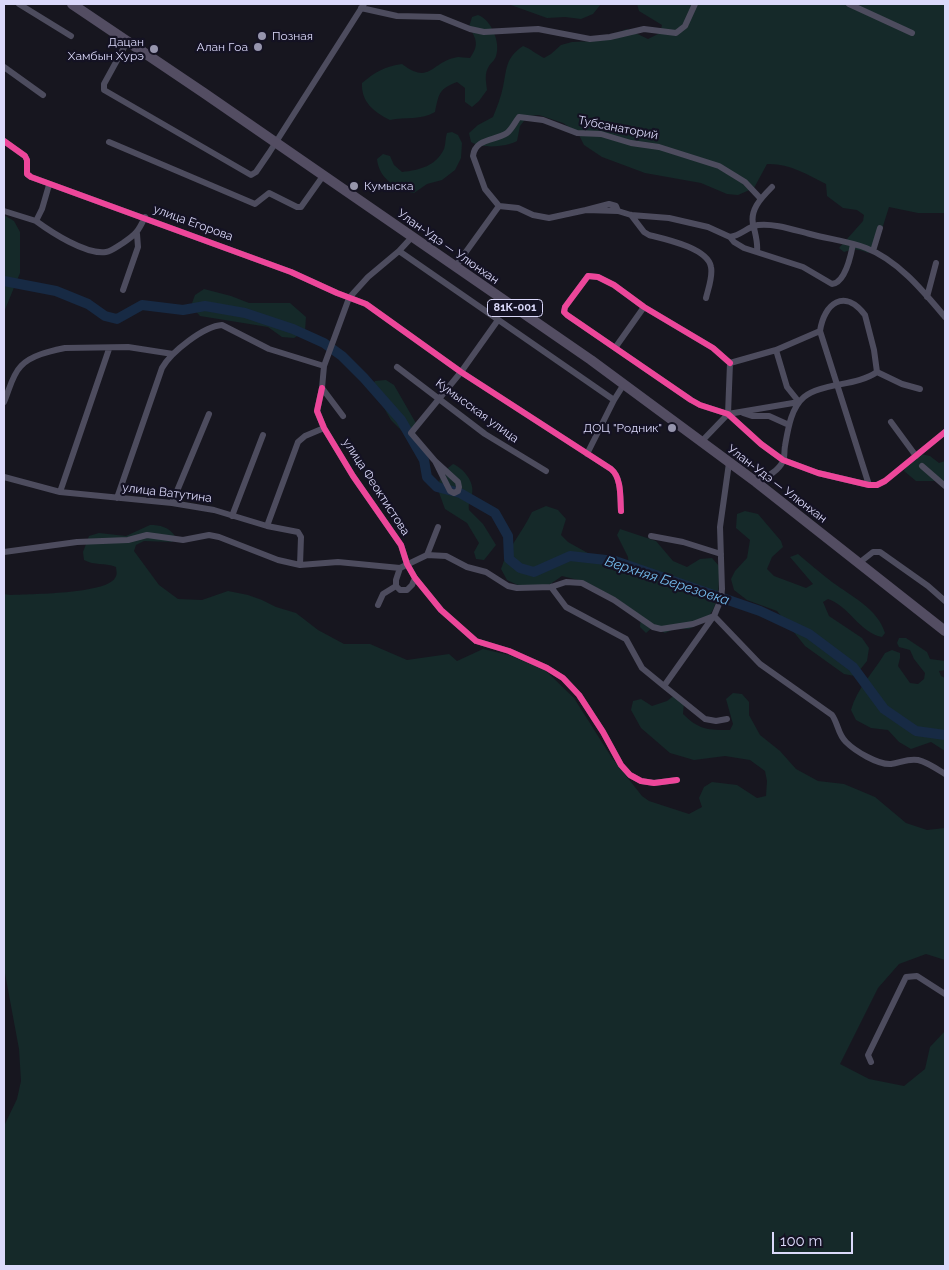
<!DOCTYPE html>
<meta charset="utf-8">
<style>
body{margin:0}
#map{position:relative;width:949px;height:1270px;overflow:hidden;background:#17161f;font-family:Raleway,sans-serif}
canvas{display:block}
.frame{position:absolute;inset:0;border:5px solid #dbd9fa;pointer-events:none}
.scale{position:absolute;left:772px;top:1232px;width:81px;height:22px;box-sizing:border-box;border:2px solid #dbd9fa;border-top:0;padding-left:6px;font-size:15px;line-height:18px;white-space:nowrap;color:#dbd9fa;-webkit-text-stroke:4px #141223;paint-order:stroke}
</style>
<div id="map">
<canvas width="949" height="1270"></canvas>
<div class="frame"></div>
<div class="scale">100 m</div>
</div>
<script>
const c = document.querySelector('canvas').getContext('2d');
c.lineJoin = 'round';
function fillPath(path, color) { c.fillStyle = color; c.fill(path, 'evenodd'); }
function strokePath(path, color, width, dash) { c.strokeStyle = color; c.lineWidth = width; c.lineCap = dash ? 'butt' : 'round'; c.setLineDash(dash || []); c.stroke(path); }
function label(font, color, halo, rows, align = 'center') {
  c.font = font + ' Raleway,sans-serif'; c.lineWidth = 4.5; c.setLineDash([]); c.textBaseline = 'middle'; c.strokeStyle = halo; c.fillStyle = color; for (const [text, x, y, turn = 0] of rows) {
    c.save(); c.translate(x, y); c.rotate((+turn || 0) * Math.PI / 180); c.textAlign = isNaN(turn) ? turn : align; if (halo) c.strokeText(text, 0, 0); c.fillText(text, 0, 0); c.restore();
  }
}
const green = new Path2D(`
 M508 4H601L593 14 581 19 565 17 547 18Z
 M637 4H945V213H918L889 207 877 245 868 253C859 249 854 248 844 252L839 248 863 221 864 215 857 210 843 208 827 196 826 184C807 174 788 163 767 164L754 188 738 195 727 194 701 183 645 173 602 157 584 145 578 133 563 123 539 115 528 116 520 126 517 141C506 147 482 149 471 142L469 133 478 125 493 117C497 107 501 97 503 87 507 69 505 58 523 46 531 49 536 54 544 58L551 54 561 45 572 42 595 41 627 29 648 39 660 33 662 25 639 11Z
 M478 15C491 19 501 43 496 56 495 60 491 63 489 66 484 74 486 81 487 90L479 101 472 107 465 102V88L457 82C439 89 439 93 435 112 422 120 405 117 390 120 374 112 361 102 362 83 374 73 385 66 402 64 431 86 431 61 458 57 461 57 466 58 470 58 479 45 477 40 469 27L472 17Z
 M452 132 458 135 462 143 461 158 455 170 442 180 427 184 414 193C396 189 379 179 377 159L383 154 390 156 394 165 402 172C420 170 436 166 444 149 446 144 445 138 447 133Z
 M4 215 14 221 20 232V273L4 312Z
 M204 289 231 296 249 303H290L306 317 305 331 294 338 282 337 268 327 200 316 191 306 195 295Z
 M386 380 394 385 417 425 415 434 406 435 391 420 372 387 375 381Z
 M916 453 930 456 939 463 945 461V481H916L904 471 906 463Z
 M453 464C463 468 475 482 472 494 470 500 468 503 469 510L483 524 496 545 484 560 476 559 474 552 479 543 467 523 445 509 437 487 443 472Z
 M546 506 558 510 566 519 561 535 568 542 593 556 605 568 620 572 629 568 628 557 617 535 620 529 656 541 673 561 687 567 700 559 712 558 719 566C719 592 720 617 691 628 687 630 684 628 680 628 675 628 670 631 665 633L653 627 646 633 640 627 641 616 616 598 586 582 562 576 546 587 526 589 507 580 501 569C508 547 522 533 532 512Z
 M745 511 758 514 781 541 783 547 772 557 767 569 774 576 806 588 813 584 790 557 798 554C809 563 820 573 832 582 851 596 878 609 885 633L882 637C860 633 849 606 828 599L823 602 829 616 862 638 869 648 867 661 855 676 844 674 805 646 777 611 747 600 734 590 731 579 735 571 747 558 750 540 736 528 737 514Z
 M150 525C160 525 169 527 175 536L172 542 144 541 136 545 134 551 159 585 178 599 202 600 228 591 248 595 262 600 276 607 296 613 318 630 344 644H370L407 660 449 654 457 661 483 649 509 655 545 670 574 698 612 758 642 796 649 801 689 814 702 807 699 798 704 787 712 782 737 785 757 798 766 796 767 781 765 771 750 760 725 756 694 760 670 753 641 728 631 710 633 701 641 699 652 706 667 701 676 694 684 702 683 714C699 730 708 730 730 730L733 724 726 699 733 693 742 694 749 702V715L760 735 780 751 796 769 818 781 844 784 875 797 906 823 927 830 945 828V960L926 954 899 964 878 988 840 1064 869 1079 904 1086 925 1069 930 1047 945 1031V1266H4V1126L17 1099 21 1081 19 1049 4 968V594L10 595C29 594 106 594 115 578 118 574 116 570 116 567 104 562 95 566 84 560L83 552 89 536 99 533 126 536Z
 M899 638H906L927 652 930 659 945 661V670L939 671 941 676 945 678V751L931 742 911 749 899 742 888 730 871 728 856 720 851 710C857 688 874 672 885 653L892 650 900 653V658L898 666 910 683 918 684 924 679 925 673 914 659 910 650 899 647 897 643Z`);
const river = new Path2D(`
 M4 281 56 291 88 304 105 316 117 319 142 305 183 310 205 306 245 313 293 329 324 343 342 356 364 378 401 420 424 460 427 477 437 487 460 493 495 513 508 536 509 559 520 568 534 572 570 556 615 561 760 611 809 634 853 667 884 709 916 731 945 735`);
const street = new Path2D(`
 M19 4 71 36
 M849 4 912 33
 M361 8 397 16 440 17 470 29 484 32 538 29 590 39 610 37 644 29 676 33 685 26 695 4
 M127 42 104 84V90L251 175 256 172 269 153 364 4
 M4 67 43 95
 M4 141 25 156 27 160V174L31 177 291 272 337 293 366 304 461 372 611 469C622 478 620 498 621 511
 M109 142 255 204 269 193 297 207H301L323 176
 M49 185 42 209 36 221C51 232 86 255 106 252 112 251 118 246 123 243 136 234 138 232 145 217
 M499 206 485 189 473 156C475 138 495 141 507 133 512 129 515 122 519 117L543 120 577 133 601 134 631 143 659 147 719 166 745 182 761 199
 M4 211 36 221
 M618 211 631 215 669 218 708 227 730 237 734 242 744 248 803 267 832 284C845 283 851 255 853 244
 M631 215 644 232 649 235C665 239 708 248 711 267 713 277 708 289 706 298
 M412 237 399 251 614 400
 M730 237C742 235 747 227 758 225 774 223 794 230 810 234 828 239 848 241 866 248 898 260 924 292 945 317
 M873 251 880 228
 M757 252C758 243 756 237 754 228 748 211 761 198 772 187
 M455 267 499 206 518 208 533 215 549 218 586 210 618 211 616 206 609 204 586 210
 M123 290 138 247 137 234
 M927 297 936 263
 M615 348 644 307
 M776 350 787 387 799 402
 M730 363 713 348 644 307 614 285 598 277 588 276 565 307 564 312 567 315 691 400 700 405 728 414 761 444 783 460 818 473 869 485H877L885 481 945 432
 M397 367 485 434 546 471
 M322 388 317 411 324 428 353 476 401 545 407 564 415 578 441 610 476 641 509 651 547 668 563 678 579 695 603 732 621 765 630 775 641 781 654 783 677 780
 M4 402C9 391 12 375 21 366 31 355 51 351 65 348L128 347 173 354
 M743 413 752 416H769L789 425
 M728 414 730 363 776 350 820 331
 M343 416 322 388 324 366 349 298 368 277 399 251
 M891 422 916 456
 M701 442 728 414 799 402
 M587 454 614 400 624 384
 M435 461 458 482 459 487 458 491 454 493 450 491 435 461 411 433 461 372 498 320
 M729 463 720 527 722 589 721 599 714 616 760 664 832 715C838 723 838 735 846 742 855 751 878 765 891 764 900 763 908 758 918 760 927 762 937 769 945 774
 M922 466 945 486
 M4 477 60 492 172 503 214 510 267 526 298 442 305 436 324 428
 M756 482C766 477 778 472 783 461 785 457 784 451 785 446 788 429 791 408 804 397 821 383 857 386 877 372
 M869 485 820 331C824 303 845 288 865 315L874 350 877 372 902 384 920 389
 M60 492 109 349
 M117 498 162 368C171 352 204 326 222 325L269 349 324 366
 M172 503 209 414
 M232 516 263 435
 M267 526 298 532 301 537 300 565
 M651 536 683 542 721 554
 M4 552 77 542 128 540 147 535 183 540 209 535 219 537 278 560 300 565 338 562 400 568 427 555 438 527
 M427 555 446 556 467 567 486 572 508 586 517 588 551 587 566 582 582 583 614 600 653 627 661 629 693 624 714 616
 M859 563 873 552H880L928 586 945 601
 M400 568 396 580V586L400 590H407L412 585 415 578
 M551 587 566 607 626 639 642 668 664 686 713 617
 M378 605 383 594 396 586
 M664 686 705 719 716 721 727 719
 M871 1062 868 1055 906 977 917 976 945 994`);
const primary = new Path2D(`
 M72 4 204 93 591 360 756 482 945 631`);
const cycleway = new Path2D(`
 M4 141 25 156 27 160V174L31 177 291 272 337 293 366 304 461 372 611 469C622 478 620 498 621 511
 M730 363 713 348 644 307 614 285 598 277 588 276 565 307 564 312 567 315 691 400 700 405 728 414 761 444 783 460 818 473 869 485H877L885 481 945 432
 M322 388 317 411 324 428 353 476 401 545 407 564 415 578 441 610 476 641 509 651 547 668 563 678 579 695 603 732 621 765 630 775 641 781 654 783 677 780`);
const markers = [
 [262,36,5,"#9695ad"],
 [258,47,5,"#9695ad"],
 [154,49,5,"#9695ad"],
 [354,186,5,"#9695ad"],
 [672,428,5,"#9695ad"]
];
const shields = [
 [515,308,55]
];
const shieldNames = [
 ["81К-001",515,308]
];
const poiNames = [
 ["Позная",272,36,"left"],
 ["Дацан",144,42],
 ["Хамбын Хурэ",144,56],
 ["Алан Гоа",248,47],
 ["Кумыска",364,186,"left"],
 ["ДОЦ \"Родник\"",662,428]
];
const streetNames = [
 ["Тубсанаторий",618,128,11],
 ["улица Егорова",193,223,20],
 ["Улан-Удэ — Улюнхан",448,247,35],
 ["Кумысская улица",477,411,36],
 ["Улан-Удэ — Улюнхан",777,484,37],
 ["улица Феоктистова",376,487,57],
 ["улица Ватутина",167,493,7]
];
const waterNames = [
 ["Верхняя Березовка",667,581,18]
];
fillPath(green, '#152929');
strokePath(river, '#172a44', 10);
strokePath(street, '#4d4c5e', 6);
strokePath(primary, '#534d62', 10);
strokePath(cycleway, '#ed469a', 6);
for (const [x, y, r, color] of markers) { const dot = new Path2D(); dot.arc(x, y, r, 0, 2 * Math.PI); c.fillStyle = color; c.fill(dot); strokePath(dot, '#141223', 2); }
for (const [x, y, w] of shields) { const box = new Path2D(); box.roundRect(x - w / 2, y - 8.5, w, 17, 4); c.fillStyle = '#141223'; c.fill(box); strokePath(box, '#dbd9fa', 1); }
label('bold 11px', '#dbd9fa', null, shieldNames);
label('12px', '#dbd9fa', '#141223', poiNames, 'right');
label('12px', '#dbd9fa', '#141223', streetNames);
label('italic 14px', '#74bbec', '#141223', waterNames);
</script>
